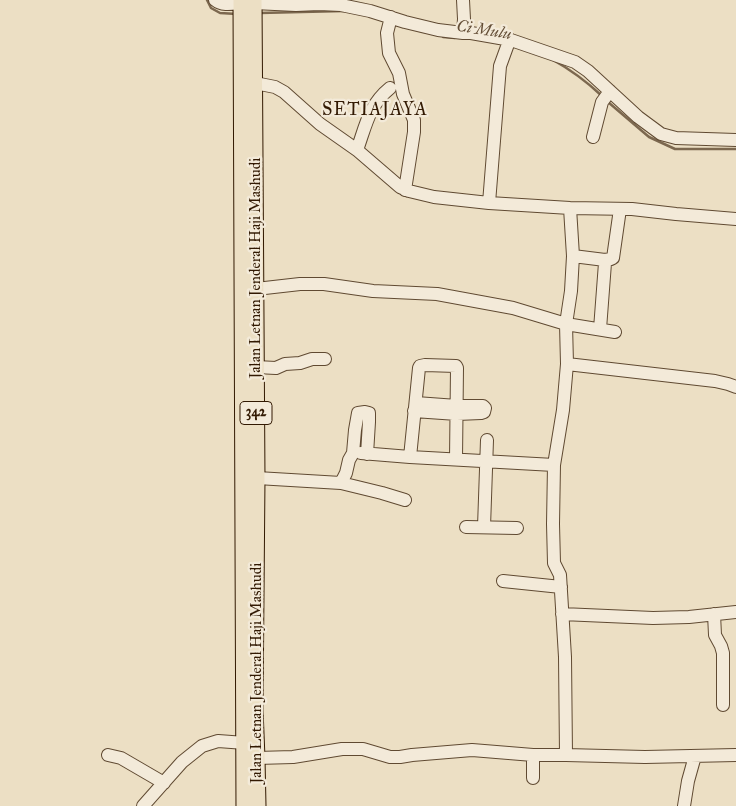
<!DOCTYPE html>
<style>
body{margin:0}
canvas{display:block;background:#ecdfc4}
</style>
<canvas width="736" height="806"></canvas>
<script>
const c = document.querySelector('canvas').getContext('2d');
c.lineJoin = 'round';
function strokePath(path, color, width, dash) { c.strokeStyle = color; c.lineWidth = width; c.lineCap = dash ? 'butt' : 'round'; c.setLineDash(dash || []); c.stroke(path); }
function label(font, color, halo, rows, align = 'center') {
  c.font = font + ' "IM FELL Great Primer",serif'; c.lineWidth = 4.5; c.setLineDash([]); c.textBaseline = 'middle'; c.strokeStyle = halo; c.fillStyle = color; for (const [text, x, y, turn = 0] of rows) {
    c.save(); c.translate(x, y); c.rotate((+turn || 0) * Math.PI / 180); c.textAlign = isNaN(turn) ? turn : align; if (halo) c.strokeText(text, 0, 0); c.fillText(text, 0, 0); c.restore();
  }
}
const stream = new Path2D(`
 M207 0 211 8 220 13 237 14
 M260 13 344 11
 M443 37 455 38
 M553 60C573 71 586 81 602 96
 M608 102 649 137 675 149H736`);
const minor = new Path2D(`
 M215 0C222 6 232 4 241 3
 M254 3 296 5 319 4 341 5 370 11 405 22 438 30 463 33H471L511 40 575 62 588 71 638 117 661 134 676 138 736 140
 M391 17 387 33 389 53 399 73 403 94 414 120V132L405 190
 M463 33 464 19 463 0
 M255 83 275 87 284 92 320 124 357 150 400 187 409 191 434 197 489 203 570 208 632 209 676 214 736 219
 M593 137 602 102 610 91
 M357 150C366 125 369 105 390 88
 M489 203 500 66 508 44 511 40
 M573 256 605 260
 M256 289 300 284H324L373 291 437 294 513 308 566 324 615 332
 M600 329 605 263V260L611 259 613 258 620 209
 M567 364 715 381 728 384 736 387
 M256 367 276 368 285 364 300 363 312 359H325
 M414 411 457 414 481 413 484 412 485 408 483 406H457L416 403
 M361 453 410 457 554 465
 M410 457 419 368 420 366 425 365 456 366 457 368 456 459
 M257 478 341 483 346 473 349 460 353 453 355 430 358 413 365 412 369 413V422L367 454
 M341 483 382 493 405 500
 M466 527 517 528
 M484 527 487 440
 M503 581 561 587
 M562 614 653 618 689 617 736 612
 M714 614 715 635 721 646 723 653V705
 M108 755 121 758 164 783
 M533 755V778
 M566 755 565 657 560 575 554 563 553 524 554 465 563 410 567 364 566 324 571 291 573 256 570 208
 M257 758 293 757 342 749H363L390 757H400L412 755 472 750 533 755H566L645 757 736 755
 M143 806 182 762 202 746 218 741 245 743
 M684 806 688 781 695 756`);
const major = new Path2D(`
 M241 0 244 806
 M254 0 257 478 255 709 257 758 258 806`);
const shields = [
 [256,413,32]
];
const shieldNames = [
 ["342",256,413]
];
const streetNames = [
 ["Jalan Letnan Jenderal Haji Mashudi",256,268,-90],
 ["Jalan Letnan Jenderal Haji Mashudi",257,673,-90]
];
const waterNames = [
 ["Ci Mulu",484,31,9]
];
const quarterNames = [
 ["SETIAJAYA",375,111]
];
strokePath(stream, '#7c684f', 2.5);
strokePath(minor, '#604a32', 14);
strokePath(major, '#321902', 17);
strokePath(minor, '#f3ead9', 12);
strokePath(major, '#ecdfc4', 15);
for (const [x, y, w] of shields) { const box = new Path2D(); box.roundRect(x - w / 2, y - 11.5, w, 23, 4); c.fillStyle = '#f3ead9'; c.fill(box); strokePath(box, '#321902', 1); }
label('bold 14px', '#321902', null, shieldNames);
label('15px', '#321902', '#f3ead9', streetNames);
label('italic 16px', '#634d35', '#f3ead9', waterNames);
c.letterSpacing = '1px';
label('18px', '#321902', '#f3ead9', quarterNames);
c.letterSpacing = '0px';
</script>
